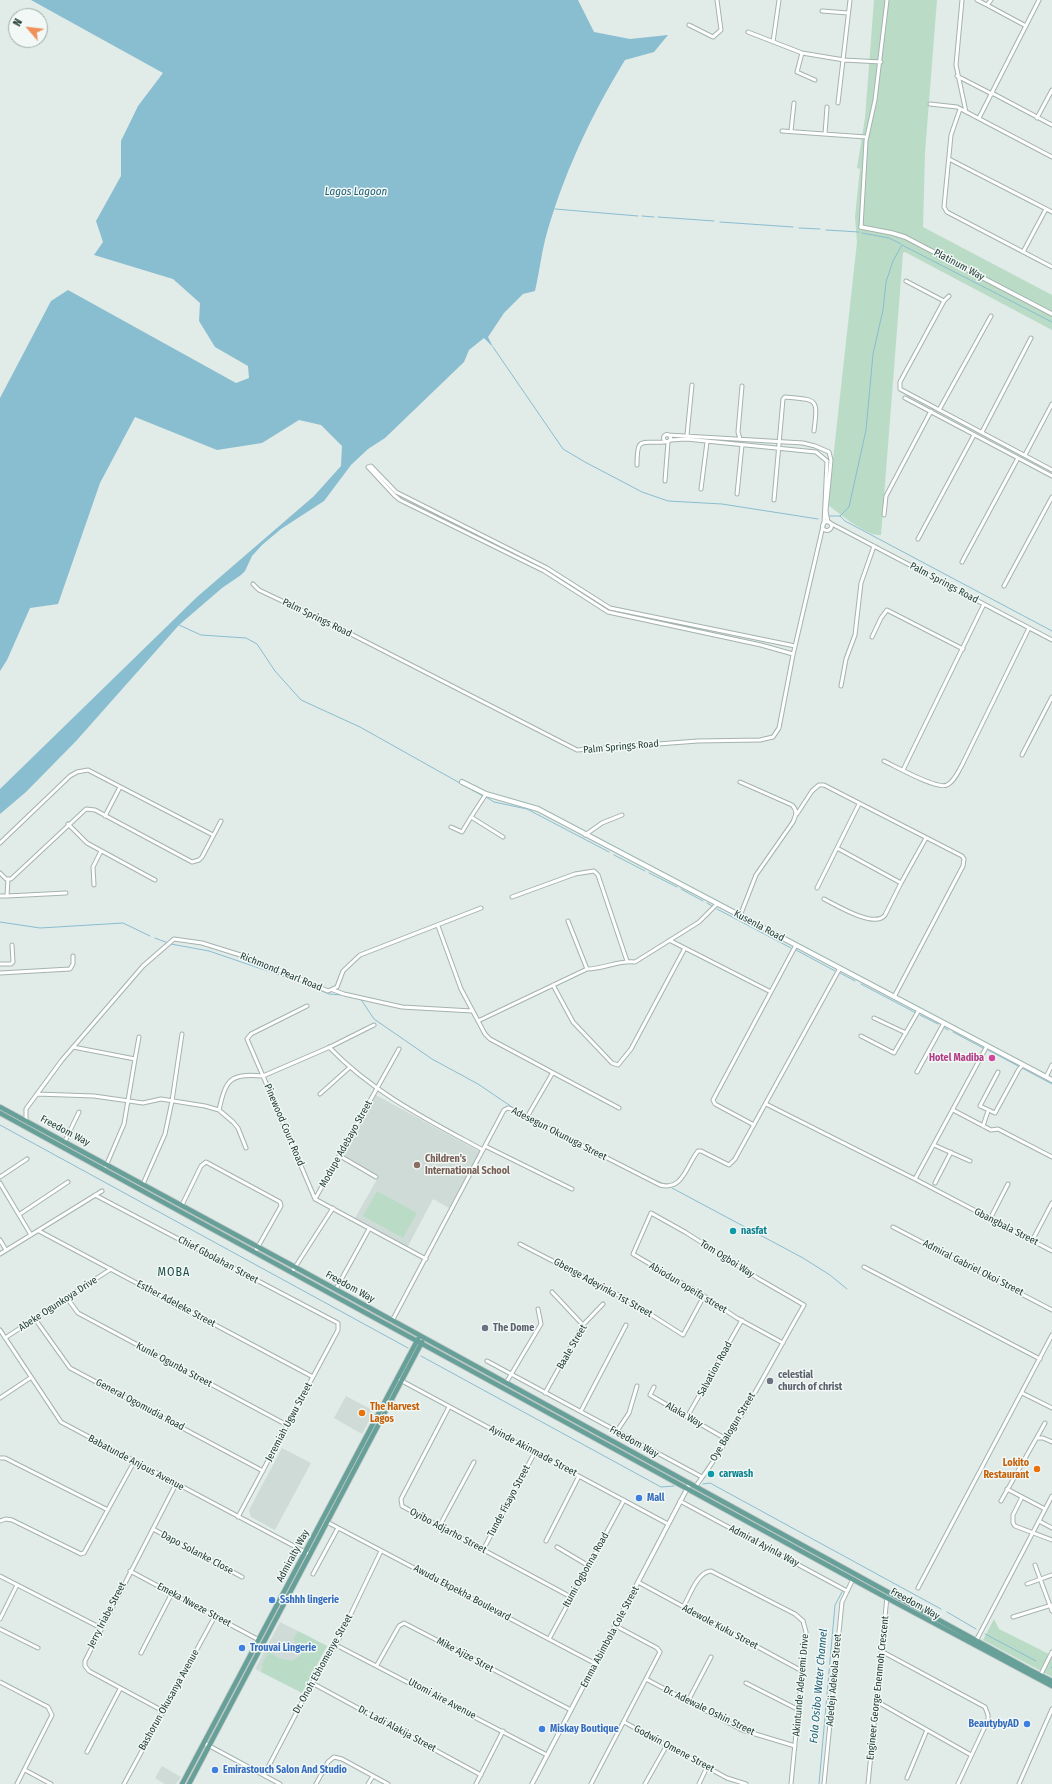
<!DOCTYPE html>
<style>
body{margin:0}
#map{position:relative;width:1052px;height:1784px;overflow:hidden;background:#e1ebe8;font-family:"Fira Sans Condensed",sans-serif}
canvas{display:block}
.north{position:absolute;left:8px;top:8px;width:40px;height:40px;box-sizing:border-box;background:#f1f8f5;border:1px solid #9eada9;border-radius:50%;rotate:298deg;font-size:11px;font-weight:700;line-height:16px;text-align:center;color:#223c37}
.north::after{content:'';display:block;margin:auto;width:14px;height:18px;background:#ef905b;clip-path:polygon(50% 0,100% 100%,50% 72%,0 100%)}
</style>
<div id="map">
<canvas width="1052" height="1784"></canvas>
<div class="north">N</div>
</div>
<script>
const c = document.querySelector('canvas').getContext('2d');
c.lineJoin = 'round';
function fillPath(path, color) { c.fillStyle = color; c.fill(path, 'evenodd'); }
function strokePath(path, color, width, dash) { c.strokeStyle = color; c.lineWidth = width; c.lineCap = dash ? 'butt' : 'round'; c.setLineDash(dash || []); c.stroke(path); }
function label(font, color, halo, rows, align = 'center') {
  c.font = font + ' "Fira Sans Condensed",sans-serif'; c.lineWidth = 3; c.setLineDash([]); c.textBaseline = 'middle'; c.strokeStyle = halo; c.fillStyle = color; for (const [text, x, y, turn = 0] of rows) {
    c.save(); c.translate(x, y); c.rotate((+turn || 0) * Math.PI / 180); c.textAlign = isNaN(turn) ? turn : align; if (halo) c.strokeText(text, 0, 0); c.fillText(text, 0, 0); c.restore();
  }
}
const built = new Path2D(`
 M376 1095 480 1152 449 1208 433 1199 407 1248 355 1218 379 1176 343 1155Z
 M346 1396 374 1411 362 1434 334 1418Z
 M282 1448 311 1463 275 1530 251 1517 249 1510Z
 M280 1622 327 1646 280 1681 255 1669Z
 M162 1766 181 1777 176 1784H165L155 1778Z`);
const green = new Path2D(`
 M874 0H937L925 153 923 227 1052 295V330L905 252 903 253 881 535C867 537 839 513 828 505L857 242 855 217 860 169 857 168 865 118Z
 M377 1191 417 1213 403 1238 363 1216Z
 M994 1619 999 1629 1049 1654 1047 1658 1051 1659 1052 1657V1677L983 1640Z
 M298 1631 327 1646 302 1693 261 1672 263 1666 261 1665 268 1654 264 1652 265 1650 279 1658 292 1661 300 1656 303 1648 294 1644 295 1640 293 1639Z`);
const water = new Path2D(`
 M31 0H578L594 32 630 39 668 35 654 52 625 60C591 115 562 177 545 240 541 256 539 274 535 291L523 294 504 313 488 337 493 347 484 338 469 350 464 362 385 438 368 449 351 465 324 501 281 529 262 545 252 556 245 571 241 575 222 588 179 625 77 740 26 792 0 814V789L197 597 314 496 341 466 342 446 321 425 299 420 262 443 217 450 135 417 100 483 58 604 30 608 7 660 0 671V398L51 301 68 290 236 383 249 378 248 366 215 347 199 321 200 303 173 279 94 255 103 242 96 221 121 176V141L138 106 163 73Z`);
const stream = new Path2D(`
 M555 209 638 216
 M642 216 654 217
 M658 217 714 221
 M720 222 793 227
 M799 228 820 229
 M826 230 859 232
 M862 233 889 238 901 244
 M493 347 563 449 585 462 642 492 668 501 722 504 818 519
 M829 516H840L845 521 1052 631
 M840 516 849 507 866 430 873 354 883 310 886 282 893 261 902 245 1052 322
 M179 625 201 635 246 638 257 644 275 671 301 700 360 727 483 796
 M486 797 494 802 527 809 609 852
 M614 855 645 871
 M649 873 677 887
 M681 889 703 901
 M707 903 712 906
 M717 909 791 948
 M0 922 40 928 123 923 150 936
 M155 938 168 943
 M171 944 209 951 303 983
 M796 950 835 971
 M840 973 855 981
 M861 984 916 1013
 M308 985 329 994 342 995
 M360 998 374 1019 432 1059 478 1084 512 1107
 M920 1015 938 1024
 M943 1027 948 1030
 M953 1032 983 1048
 M988 1050 1020 1067
 M1022 1068 1052 1084
 M518 1110 526 1115
 M529 1116 560 1132
 M0 1125 408 1348
 M647 1177 664 1184
 M672 1188 803 1258 830 1275 847 1289
 M421 1356 661 1487 674 1486
 M703 1484 710 1483 941 1609
 M947 1612 976 1629
 M985 1634 1036 1661
 M1051 1667 1052 1668
 M819 1784 835 1605 842 1592`);
const minor = new Path2D(`
 M962 0 956 65 966 112
 M977 0 987 5 991 0
 M987 5 1026 26
 M822 11 848 13
 M689 25 713 37 721 30 717 0
 M748 32 802 53 844 60 881 62
 M773 42 779 0
 M802 53 797 72 815 80
 M957 76 992 94
 M992 93 1052 125
 M838 103 850 0
 M930 104 957 107 1052 157
 M960 109 951 135 944 207 947 212 1052 267
 M979 118 1039 0
 M1037 118 1052 90
 M782 131 866 137
 M791 131 794 103
 M825 134 827 107
 M949 159 1052 212
 M861 227 866 141 875 100 887 0
 M1023 252 1046 209
 M906 281 944 301
 M949 296 944 301 900 382V389L1052 470
 M905 398 1052 476
 M939 410 991 316
 M982 432 1031 338
 M663.5 438a3.5 3.5 0 1 1 7 0a3.5 3.5 0 1 1-7 0Z
 M668 435 803 443 815 446 829 452 831 460 826 511 828 522
 M687 435 692 385
 M740 439 738 432 742 386
 M671 440 686 439 816 452 827 461 824 524
 M1025 455 1052 404
 M637 465C637 435 641 444 665 442
 M665 481 668 442
 M701 489 707 442
 M737 494 742 445
 M774 500 783 399 785 397C818 400 818 398 814 431
 M884 515 886 496 931 411
 M822.5 526a4.5 4.5 0 1 1 9 0a4.5 4.5 0 1 1-9 0Z
 M830 523 1052 640
 M918 539 974 435
 M962 562 1018 458
 M253 584 259 590 345 631 577 750 698 741 760 740 773 737 779 728 793 655 823 526
 M1004 586 1052 497
 M872 637 881 618 887 610 963 649
 M793 654 761 645 608 612 544 571 400 500 394 495 368 467 371 466 396 492 547 568 610 608 795 646
 M841 686 846 659 855 635 861 583 874 546
 M1022 755 1052 697
 M884 761C895 766 937 790 947 785 954 782 958 772 962 765L1029 628
 M903 770 984 604
 M486 794 471 817 503 837
 M797 814 812 791 819 785H824L962 856 964 859 963 866 894 997
 M105 816 120 787
 M68 824 87 843 155 880
 M451 827 462 832 471 817
 M585 835 602 823 622 815
 M0 843 70 776 77 772 88 770 213 835
 M837 848 901 883 926 838
 M0 873 6 879H11L86 809 95 810 192 862 199 860 202 857 221 821
 M94 885 93 867 101 851
 M817 888 859 804
 M0 896H7L8 879
 M7 896 66 893
 M512 897 575 874 594 871 598 875 627 961
 M824 899C836 905 875 929 885 915L901 883
 M740 916 756 875 793 822C796 815 798 811 792 805L740 782
 M568 921 587 969
 M438 926 461 989 485 1034 490 1039 619 1108
 M671 941 771 992
 M0 964H11L13 962 12 945
 M0 973 70 969 73 964V956
 M553 985 573 1022 612 1063 618 1065 631 1049 685 948
 M333 990 344 994 402 1007 472 1011
 M874 1018 906 1033
 M478 1021 587 969C604 969 618 960 635 962L699 922 717 904
 M861 1036 894 1053 919 1010
 M987 1046 915 1179 1052 1251
 M73 1047 135 1059 124 1124 106 1166
 M329 1047C373 1093 428 1120 483 1150
 M135 1059 139 1037
 M917 1072 944 1023
 M998 1072 980 1106 995 1113 1019 1069 1023 1065
 M1046 1077 1052 1065
 M37 1094 94 1096 143 1103 161 1099 205 1106 219 1110 233 1122 238 1128 246 1148
 M320 1094 349 1068
 M766 1104 915 1179
 M219 1110C226 1079 230 1073 263 1076L247 1039 251 1034 307 1006
 M953 1110 991 1130 998 1129 1052 1157
 M527 1117 552 1074
 M26 1120V1109L62 1060 143 966 174 939 202 943 250 958 328 991 337 987 343 971 360 955 481 908
 M754 1125 715 1104 713 1100 796 945
 M983 1126 988 1111
 M65 1141 79 1112
 M934 1145 970 1161
 M485 1146 572 1189
 M340 1156 376 1177
 M0 1177 27 1159
 M0 1183 31 1235
 M935 1183 951 1152
 M143 1184 165 1134 172 1101 182 1034
 M95 1195 338 1323V1330L238 1517
 M315 1199 263 1076 330 1047 374 1025
 M315 1199 399 1049
 M315 1199 426 1259
 M182 1205 201 1166 206 1162 280 1202 281 1206 255 1252
 M20 1214 68 1182
 M990 1219 1008 1184
 M893 1227 1052 1310
 M39 1231 313 1377
 M0 1240 6 1250
 M1032 1241 1052 1203
 M520 1244 628 1300 683 1335 704 1296
 M0 1254 102 1191
 M864 1267 1040 1359
 M292 1272 333 1208
 M336 1289 369 1229
 M552 1292 583 1325
 M67 1298 78 1313 287 1425
 M35 1319 70 1368 263 1471
 M392 1321 504 1110 508 1108 511 1109 660 1185C683 1191 686 1166 698 1151H701L729 1165 735 1159 840 968
 M0 1330 61 1422 307 1553
 M5 1338 111 1269
 M487 1361 702 1477
 M400 1380 668 1524
 M506 1383 541 1324 538 1309
 M654 1387 650 1395 726 1439
 M545 1393 583 1325 603 1304
 M1022 1393 1052 1408
 M0 1398 30 1378
 M449 1407 401 1499 402 1506 571 1597
 M581 1411 626 1325
 M687 1417 742 1320
 M617 1431 629 1413 637 1386
 M1037 1438H1043L1052 1442
 M0 1458H5L108 1510
 M696 1486C737 1430 769 1366 804 1305L759 1279 685 1232 651 1213 633 1254 704 1296 737 1318 783 1343
 M1007 1489 1045 1509
 M1022 1497 1013 1515V1523L1015 1526 1052 1540
 M680 1501 847 1591
 M1001 1501 1045 1423
 M0 1521 6 1519 12 1520 81 1554 84 1553 134 1462
 M1039 1521 1052 1528
 M327 1522 596 1664
 M439 1527 474 1462
 M153 1529 242 1577
 M546 1541 579 1476
 M557 1547 589 1566
 M483 1550 535 1452
 M1035 1565 1052 1611
 M130 1571 259 1640
 M313 1574 338 1528
 M0 1576 101 1628
 M638 1582 802 1671
 M1027 1584 1052 1575
 M918 1588 1052 1335
 M683 1607C690 1596 697 1572 711 1571L795 1614 803 1621 806 1632 791 1784
 M1013 1617 1052 1605
 M0 1619 17 1585
 M0 1629 38 1648
 M549 1639 624 1500
 M976 1641 1052 1496
 M336 1645 547 1755
 M881 1651 985 1707 988 1715V1720L958 1784
 M141 1653 172 1593
 M377 1665 399 1626 404 1623 571 1710
 M1040 1676 1052 1652
 M646 1679 742 1730 795 1746
 M0 1682 48 1707 52 1715 17 1784
 M312 1683 481 1775
 M746 1683 799 1710
 M688 1701 711 1657
 M876 1701 971 1755
 M163 1711 89 1671 85 1666V1661L176 1484
 M624 1722 727 1778 746 1784
 M204 1743 280 1784
 M87 1752 120 1689
 M25 1770 51 1784
 M264 1775 312 1683 336 1645 381 1551
 M907 1778 927 1730
 M124 1784 215 1616
 M316 1784 328 1762 334 1757 342 1759 388 1784
 M368 1784 373 1776
 M476 1784 503 1731
 M591 1784 660 1652 657 1648 616 1626
 M645 1784 667 1745
 M699 1784 707 1767
 M824 1784 842 1602 853 1579
 M868 1784 887 1597
 M1019 1784 1052 1709`);
const tertiary = new Path2D(`
 M861 227 892 233 905 237 1052 314
 M532 1784 690 1483`);
const secondary = new Path2D(`
 M462 782 486 794 538 809 1052 1080`);
const primary = new Path2D(`
 M0 1107 295 1267 1030 1670 1052 1681
 M0 1113 887 1598 1052 1686
 M182 1784 418 1339
 M189 1784 422 1342`);
const markers = [
 [992,1058,4,"#d1479c"],
 [417,1165,4,"#8d6e63"],
 [733,1231,4,"#0f9aa8"],
 [485,1328,4,"#6b7280"],
 [770,1381,4,"#6b7280"],
 [362,1413,4,"#e8710a"],
 [1037,1469,4,"#e8710a"],
 [711,1474,4,"#0f9aa8"],
 [639,1498,4,"#3f7fe0"],
 [272,1600,4,"#3f7fe0"],
 [242,1648,4,"#3f7fe0"],
 [1027,1724,4,"#3f7fe0"],
 [542,1729,4,"#3f7fe0"],
 [215,1770,4,"#3f7fe0"]
];
const streetNames = [
 ["Platinum Way",959,265,28],
 ["Palm Springs Road",944,583,28],
 ["Palm Springs Road",317,618,26],
 ["Palm Springs Road",621,747,-5],
 ["Kusenla Road",759,926,28],
 ["Richmond Pearl Road",281,972,22],
 ["Pinewood Court Road",284,1125,67],
 ["Freedom Way",65,1131,28],
 ["Adesegun Okunuga Street",559,1134,27],
 ["Modupe Adebayo Street",346,1144,-61],
 ["Gbangbala Street",1006,1227,27],
 ["Tom Ogboi Way",727,1259,32],
 ["Chief Gbolahan Street",218,1260,28],
 ["Admiral Gabriel Okoi Street",973,1268,27],
 ["Freedom Way",350,1287,29],
 ["Gbenge Adeyinka 1st Street",603,1288,29],
 ["Abiodun opeifa street",688,1288,31],
 ["Abeke Ogunkoya Drive",58,1304,-33],
 ["Esther Adeleke Street",176,1304,28],
 ["Baale Street",572,1347,-60],
 ["Kunle Ogunba Street",174,1365,28],
 ["Salvation Road",715,1369,-61],
 ["General Ogomudia Road",140,1405,28],
 ["Alaka Way",684,1415,30],
 ["Jeremiah Ugwu Street",289,1422,-62],
 ["Oye Balogun Street",733,1427,-59],
 ["Freedom Way",634,1442,29],
 ["Ayinde Akinmade Street",533,1451,28],
 ["Babatunde Anjous Avenue",136,1463,28],
 ["Tunde Fisayo Street",509,1501,-62],
 ["Oyibo Adjarho Street",448,1531,28],
 ["Admiral Ayinla Way",764,1546,28],
 ["Dapo Solanke Close",197,1553,28],
 ["Admiralty Way",293,1556,-62],
 ["Itumi Ogbonna Road",586,1570,-61],
 ["Awudu Ekpekha Boulevard",462,1593,28],
 ["Freedom Way",915,1604,29],
 ["Emeka Nweze Street",194,1605,28],
 ["Jerry Iriabe Street",107,1615,-63],
 ["Adewole Kuku Street",720,1627,28],
 ["Emma Abimbola Cole Street",610,1637,-62],
 ["Mike Ajize Stret",465,1655,28],
 ["Dr. Onoh Ebhomenye Street",323,1664,-61],
 ["Adedeji Adekola Street",834,1680,-85],
 ["Akintunde Adeyemi Drive",801,1685,-85],
 ["Engineer George Enenmoh Crescent",878,1688,-84],
 ["Utomi Aire Avenue",442,1699,28],
 ["Bashorun Okusanya Avenue",169,1700,-61],
 ["Dr. Adewale Oshin Street",709,1711,26],
 ["Dr. Ladi Alakija Street",397,1729,28],
 ["Godwin Omene Street",674,1749,28]
];
const hotelNames = [
 ["Hotel Madiba",984,1058]
];
const educationNames = [
 ["Children's",425,1159],
 ["International School",425,1171]
];
const cultureNames = [
 ["nasfat",741,1231],
 ["carwash",719,1474]
];
const worshipNames = [
 ["The Dome",493,1328],
 ["celestial",778,1375],
 ["church of christ",778,1387]
];
const foodNames = [
 ["The Harvest",370,1407],
 ["Lagos",370,1419],
 ["Lokito",1029,1463,"right"],
 ["Restaurant",1029,1475,"right"]
];
const shopNames = [
 ["Mall",647,1498],
 ["Sshhh lingerie",280,1600],
 ["Trouvai Lingerie",250,1648],
 ["BeautybyAD",1019,1724,"right"],
 ["Miskay Boutique",550,1729],
 ["Emirastouch Salon And Studio",223,1770]
];
const waterNames = [
 ["Lagos Lagoon",356,192],
 ["Fola Osibo Water Channel",819,1686,-85]
];
const quarterNames = [
 ["MOBA",174,1273]
];
fillPath(built, '#cfdbd7');
fillPath(green, '#badcc7');
fillPath(water, '#89bdd0');
strokePath(stream, '#89bdd0', 1);
strokePath(minor, '#a4b3af', 5);
strokePath(tertiary, '#a4b3af', 5.5);
strokePath(secondary, '#a0b7b1', 6);
strokePath(primary, '#c1c8c7', 6);
strokePath(minor, '#fff', 3);
strokePath(tertiary, '#fff', 3.5);
strokePath(secondary, '#fff', 4);
strokePath(primary, '#66a098', 4.5);
for (const [x, y, r, color] of markers) { const dot = new Path2D(); dot.arc(x, y, r, 0, 2 * Math.PI); c.fillStyle = color; c.fill(dot); strokePath(dot, '#f1f8f5', 1.5); }
label('10px', '#223c37', '#f1f8f5', streetNames);
label('bold 10px', '#b23c85', '#f1f8f5', hotelNames, 'right');
label('bold 10px', '#785e54', '#f1f8f5', educationNames, 'left');
label('bold 10px', '#0d838f', '#f1f8f5', cultureNames, 'left');
label('bold 10px', '#5b616d', '#f1f8f5', worshipNames, 'left');
label('bold 10px', '#c56008', '#f1f8f5', foodNames, 'left');
label('bold 10px', '#366cbe', '#f1f8f5', shopNames, 'left');
label('italic 11px', '#1d5d76', '#f1f8f5', waterNames);
c.letterSpacing = '1px';
label('12px', '#1e4d47', '#f1f8f5', quarterNames);
c.letterSpacing = '0px';
</script>
